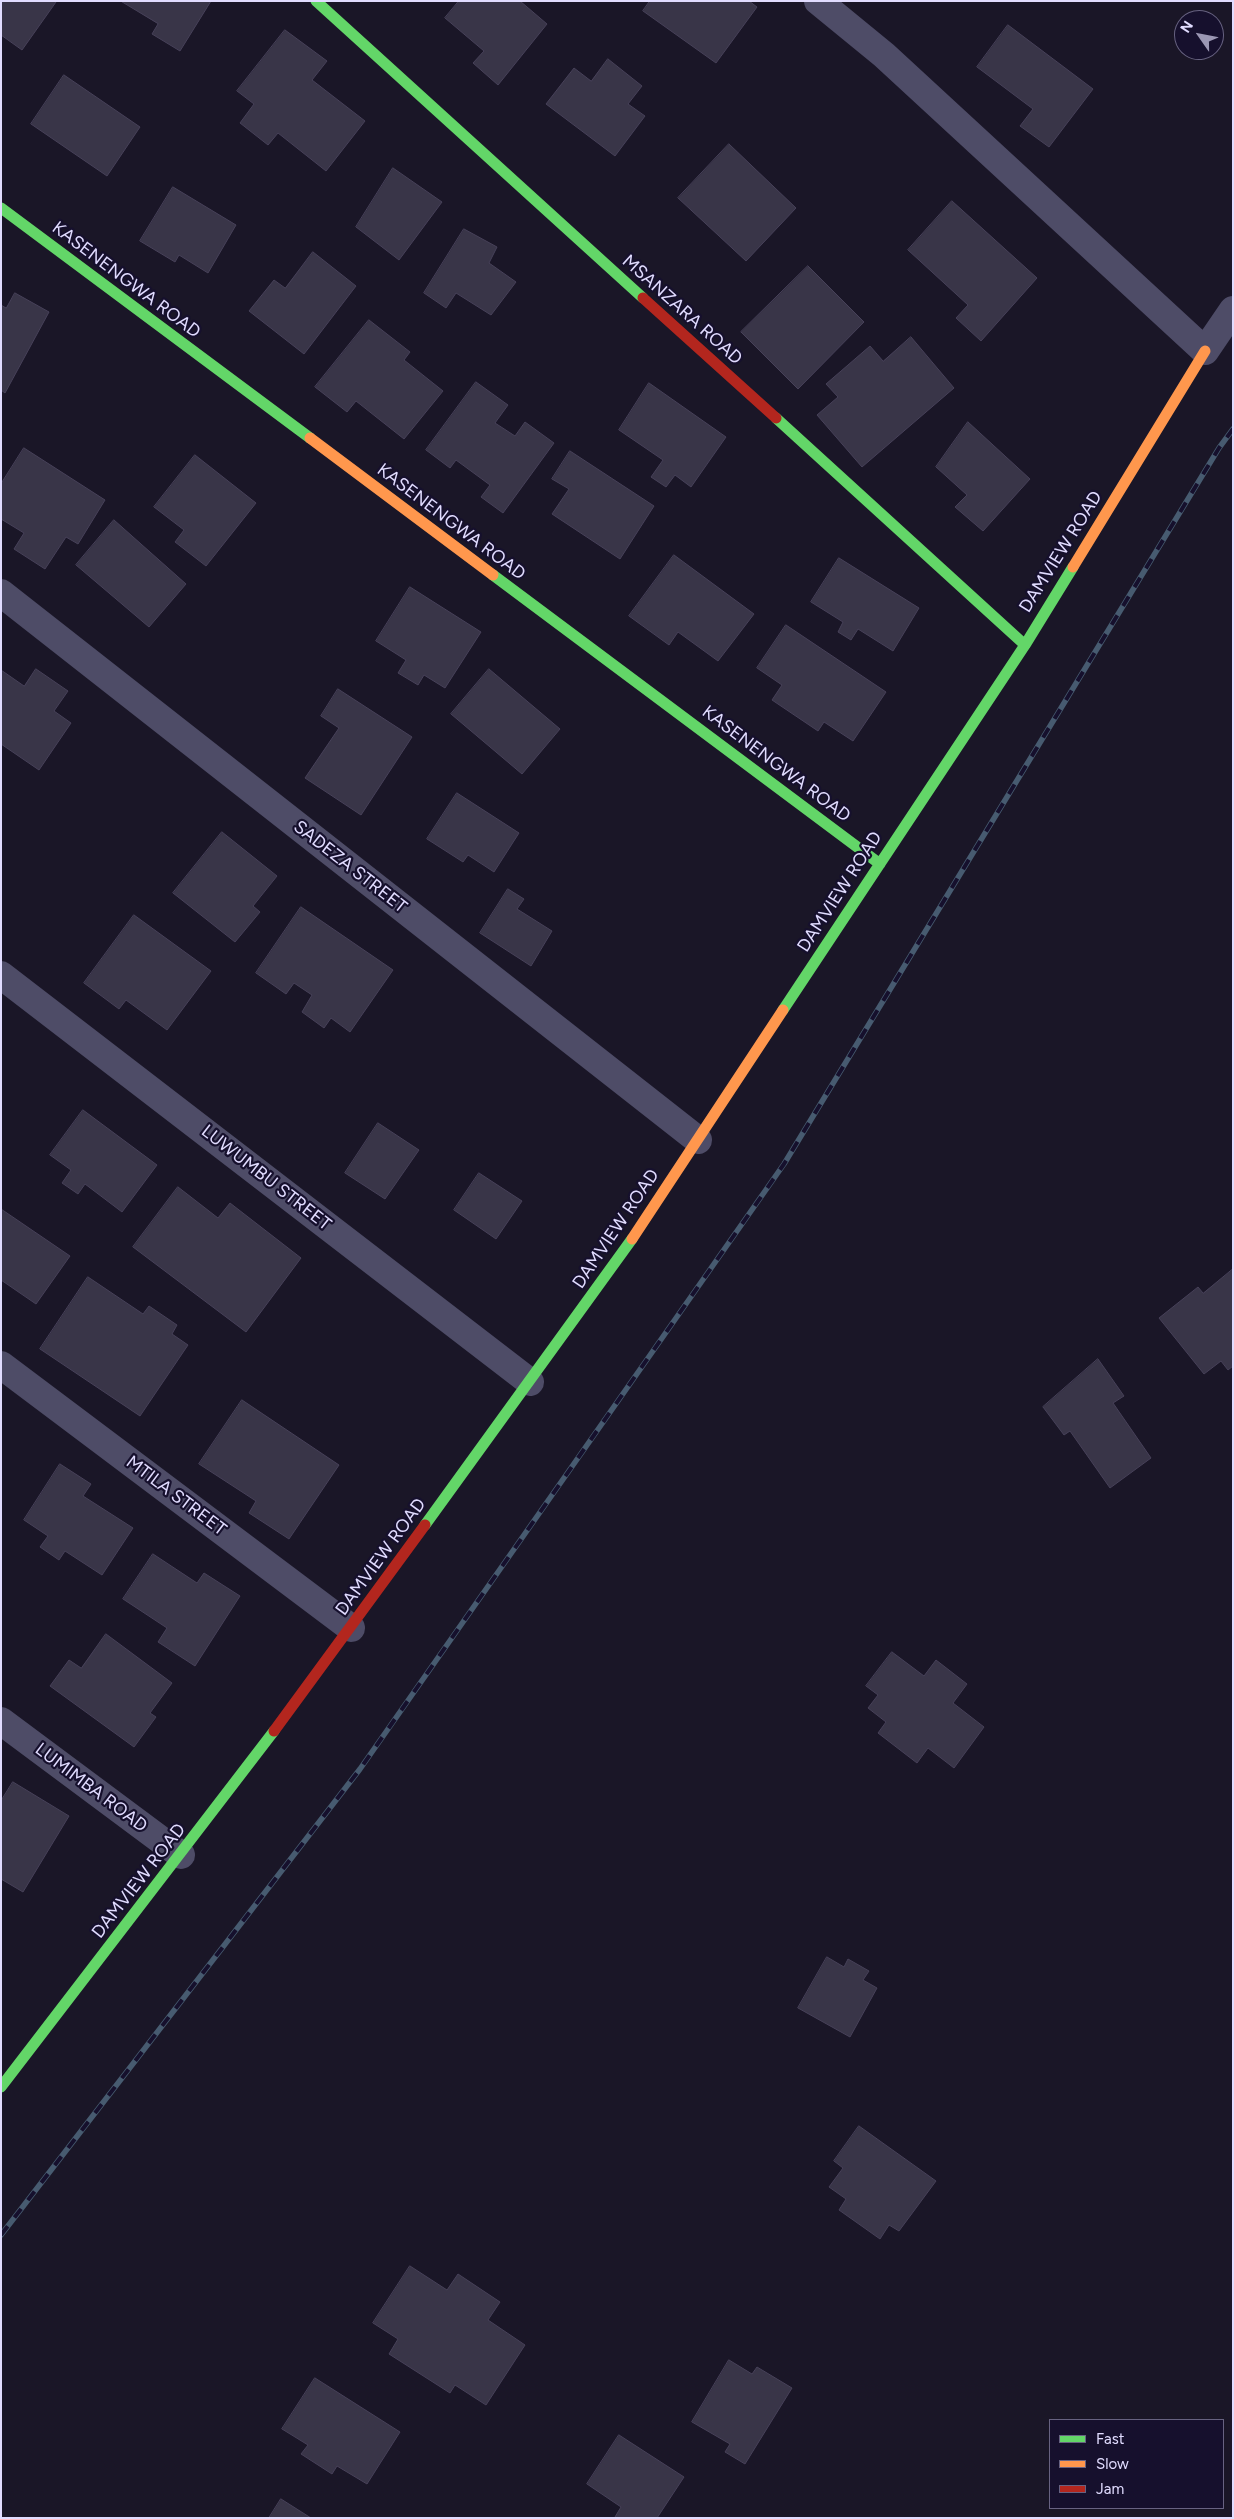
<!DOCTYPE html>
<style>
body{margin:0}
#map{position:relative;width:1234px;height:2519px;overflow:hidden;background:#1a1627;font-family:Figtree,sans-serif}
canvas{display:block}
.frame{position:absolute;inset:0;border:2px solid #e1dcff;pointer-events:none}
.legend{position:absolute;left:1049px;top:2419px;width:175px;height:90px;box-sizing:border-box;background:#16102d;border:1px solid #676281;margin:0;padding:6px 9px;list-style:none;font-size:15px;color:#e1dcff}
.legend li{display:flex;align-items:center;gap:10px;height:25px}
.legend b{width:25px;border:1px solid #676281}
.north{position:absolute;left:1174px;top:10px;width:50px;height:50px;box-sizing:border-box;background:#16102d;border:1px solid #676281;border-radius:50%;rotate:303deg;font-size:14px;font-weight:700;line-height:20px;text-align:center;color:#e1dcff}
.north::after{content:'';display:block;margin:auto;width:18px;height:22px;background:#9b97b3;clip-path:polygon(50% 0,100% 100%,50% 72%,0 100%)}
</style>
<div id="map">
<canvas width="1234" height="2519"></canvas>
<div class="frame"></div>
<ul class="legend">
<li><b style="height:6px;background:#63d668"></b>Fast</li>
<li><b style="height:6px;background:#ff974d"></b>Slow</li>
<li><b style="height:6px;background:#b3261e"></b>Jam</li>
</ul>
<div class="north">N</div>
</div>
<script>
const c = document.querySelector('canvas').getContext('2d');
c.lineJoin = 'round';
function fillPath(path, color) { c.fillStyle = color; c.fill(path, 'evenodd'); }
function strokePath(path, color, width, dash) { c.strokeStyle = color; c.lineWidth = width; c.lineCap = dash ? 'butt' : 'round'; c.setLineDash(dash || []); c.stroke(path); }
function label(font, color, halo, rows, align = 'center') {
  c.font = font + ' Figtree,sans-serif'; c.lineWidth = 4.5; c.setLineDash([]); c.textBaseline = 'middle'; c.strokeStyle = halo; c.fillStyle = color; for (const [text, x, y, turn = 0] of rows) {
    c.save(); c.translate(x, y); c.rotate((+turn || 0) * Math.PI / 180); c.textAlign = isNaN(turn) ? turn : align; if (halo) c.strokeText(text, 0, 0); c.fillText(text, 0, 0); c.restore();
  }
}
const building = new Path2D(`
 M1 1H55L56 2 22 50 1 35Z
 M121 1H211L180 51 152 34 158 24Z
 M459 1H520L547 24 498 85 473 63 484 51 445 18Z
 M650 1H749L757 7 716 63 643 11Z
 M1008 25 1093 89 1049 147 1020 126 1033 109 977 67Z
 M285 30 327 61 312 80 365 121 326 171 278 133 268 145 240 123 254 104 237 91Z
 M608 59 642 86 628 104 645 116 615 156 546 104 574 68 591 81Z
 M64 75 140 127 107 176 31 124Z
 M729 144 796 208 746 261 678 198Z
 M393 168 442 202 399 260 356 227Z
 M173 187 236 225 208 273 179 255 175 262 140 241Z
 M952 201 1037 278 981 341 956 318 968 305 908 250Z
 M464 229 497 247 489 263 516 282 491 315 456 293 446 308 424 293Z
 M313 252 356 286 304 354 249 311 274 280 285 288Z
 M808 266 864 322 798 389 741 332Z
 M15 293 49 312 5 393 1 390V305L6 308Z
 M369 320 410 352 404 360 443 391 404 439 356 401 347 412 315 387Z
 M911 337 954 388 862 467 817 415 838 397 826 384 870 346 883 361Z
 M476 382 508 405 495 423 515 436 525 422 554 443 503 513 481 497 490 485 456 460 450 468 426 450Z
 M649 383 726 437 691 487 675 475 666 487 651 477 663 460 619 430Z
 M968 422 1030 479 983 531 955 507 967 495 936 467Z
 M24 448 105 500 78 544 66 537 45 569 14 549 24 533 1 519V484Z
 M570 451 654 506 620 559 552 514 569 489 552 479Z
 M195 455 256 503 206 566 175 542 184 530 154 507Z
 M114 520 186 584 149 627 76 565Z
 M674 555 754 614 718 661 678 632 669 645 629 616Z
 M839 558 919 608 893 651 858 629 851 640 838 632 843 622 811 602Z
 M410 587 481 632 445 688 424 675 418 685 398 673 406 660 376 641Z
 M786 625 886 692 853 741 824 722 818 731 772 700 782 685 757 668Z
 M36 669 68 691 54 711 71 723 39 770 1 744V670L24 686Z
 M489 669 560 729 522 774 451 714Z
 M338 689 412 737 361 815 305 778 339 728 321 716Z
 M457 793 519 833 494 872 468 855 463 862 427 839Z
 M222 832 277 876 253 906 260 912 235 942 173 893Z
 M508 889 524 899 517 909 552 931 531 966 480 933Z
 M301 907 393 970 350 1032 331 1018 324 1028 302 1012 312 995 294 983 286 994 256 973Z
 M134 915 211 971 167 1030 126 1000 119 1009 84 983Z
 M83 1110 157 1165 122 1212 85 1184 78 1194 62 1183 71 1170 50 1155Z
 M378 1123 419 1150 385 1199 345 1173Z
 M479 1173 522 1201 496 1239 454 1210Z
 M178 1187 218 1218 230 1203 301 1258 246 1332 133 1247Z
 M1 1209 70 1256 36 1304 1 1280Z
 M1233 1269V1366L1228 1370 1221 1361 1204 1374 1159 1318 1198 1287 1203 1293Z
 M88 1277 143 1314 149 1306 177 1325 172 1334 188 1345 140 1416 40 1349Z
 M1098 1359 1124 1396 1113 1403 1151 1458 1110 1488 1070 1431 1064 1435 1043 1407Z
 M242 1400 339 1465 289 1539 249 1513 256 1501 199 1464Z
 M60 1464 91 1484 83 1496 133 1528 102 1575 65 1551 59 1560 40 1547 48 1536 24 1520Z
 M153 1554 197 1583 204 1573 240 1596 195 1666 158 1642 167 1628 123 1599Z
 M106 1634 172 1683 150 1713 156 1717 134 1747 50 1686 69 1660 81 1668Z
 M892 1652 924 1676 936 1660 967 1684 953 1703 984 1727 954 1768 928 1748 917 1763 878 1733 886 1722 868 1708 878 1695 866 1686Z
 M13 1782 69 1816 23 1892 1 1879V1801Z
 M827 1957 844 1967 848 1959 869 1971 863 1980 877 1988 850 2037 798 2008Z
 M859 2126 936 2181 899 2231 889 2225 880 2239 839 2210 846 2199 829 2187 843 2168 834 2161Z
 M410 2266 447 2290 458 2274 500 2302 488 2320 525 2345 486 2405 455 2385 450 2393 389 2354 398 2339 373 2323Z
 M729 2360 752 2374 757 2367 792 2388 745 2464 725 2452 730 2444 692 2422Z
 M315 2378 400 2432 367 2484 337 2466 332 2474 301 2454 308 2445 282 2429Z
 M619 2435 684 2477 657 2518H617L615 2517 621 2507 587 2484Z
 M281 2499 311 2518H269Z`);
const street = new Path2D(`
 M818 1 884 55 1205 351 1233 310
 M1 593 698 1140
 M1 975 530 1382
 M1 1365 351 1628
 M1 1721 181 1855`);
const fast = new Path2D(`
 M316 1 643 298
 M1 208 310 438
 M776 418 1025 645
 M493 575 880 864
 M783 1010 1025 645 1073 567
 M425 1525 632 1239
 M1 2087 274 1731`);
const slow = new Path2D(`
 M310 438 493 575
 M1073 567 1205 351
 M632 1239 783 1010`);
const jam = new Path2D(`
 M643 298 776 418
 M274 1731 425 1525`);
const rail = new Path2D(`
 M1 2235 360 1769 784 1164 1219 448 1233 429`);
const streetNames = [
 ["KASENENGWA ROAD",126,280,37],
 ["MSANZARA ROAD",682,310,42],
 ["KASENENGWA ROAD",451,522,37],
 ["DAMVIEW ROAD",1061,552,-58],
 ["KASENENGWA ROAD",776,764,37],
 ["SADEZA STREET",350,867,38],
 ["DAMVIEW ROAD",840,892,-57],
 ["LUWUMBU STREET",266,1178,38],
 ["DAMVIEW ROAD",616,1229,-56],
 ["MTILA STREET",176,1496,37],
 ["DAMVIEW ROAD",381,1557,-54],
 ["LUMIMBA ROAD",91,1788,37],
 ["DAMVIEW ROAD",139,1881,-52]
];
fillPath(building, '#393548');
strokePath(building, '#474159', 1);
strokePath(street, '#4e4c67', 28);
strokePath(fast, '#63d668', 11);
strokePath(slow, '#ff974d', 11);
strokePath(jam, '#b3261e', 11);
strokePath(rail, '#475b70', 5.5);
strokePath(rail, '#16102d', 4, [11]);
label('18px', '#e1dcff', '#16102d', streetNames);
</script>
